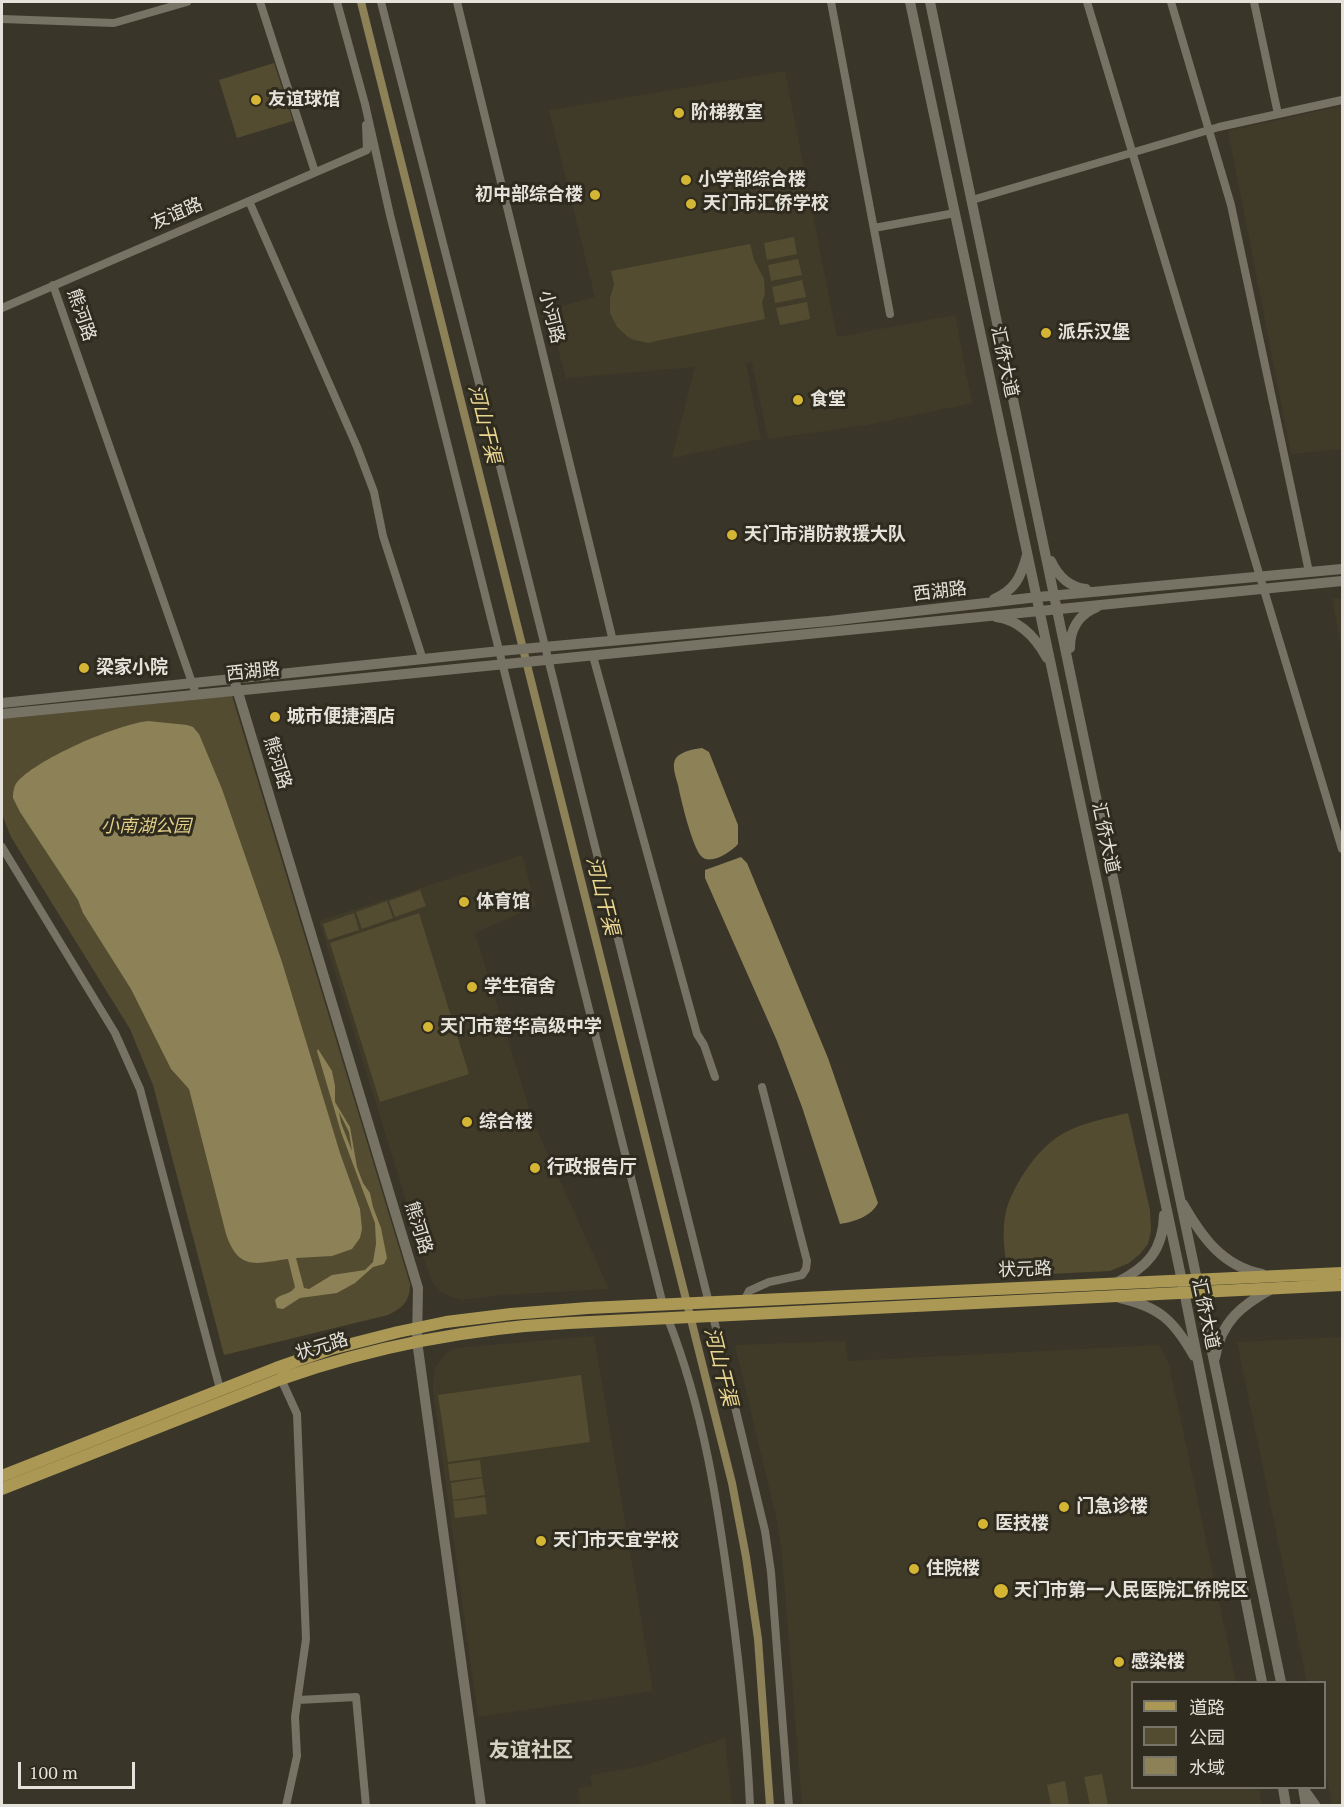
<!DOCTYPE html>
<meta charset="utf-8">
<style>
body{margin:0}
#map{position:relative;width:1344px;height:1807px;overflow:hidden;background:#393529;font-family:"PT Serif","Noto Sans SC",serif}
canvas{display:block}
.frame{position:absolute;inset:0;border:3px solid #e4e2da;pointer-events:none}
.legend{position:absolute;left:1131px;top:1681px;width:195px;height:108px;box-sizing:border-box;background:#2f2b1f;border:2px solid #77746a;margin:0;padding:8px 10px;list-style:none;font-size:18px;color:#e4e2da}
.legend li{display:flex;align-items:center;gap:12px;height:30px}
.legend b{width:30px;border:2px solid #77746a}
.scale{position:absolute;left:18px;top:1762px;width:117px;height:27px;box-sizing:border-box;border:3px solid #e4e2da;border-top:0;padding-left:8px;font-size:18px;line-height:21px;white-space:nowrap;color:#e4e2da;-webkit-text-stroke:4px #2f2b1f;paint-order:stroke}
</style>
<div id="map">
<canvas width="1344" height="1807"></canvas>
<div class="frame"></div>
<ul class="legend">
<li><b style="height:8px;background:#aa9854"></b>道路</li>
<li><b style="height:16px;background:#544c30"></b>公园</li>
<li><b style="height:16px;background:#8d8157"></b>水域</li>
</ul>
<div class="scale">100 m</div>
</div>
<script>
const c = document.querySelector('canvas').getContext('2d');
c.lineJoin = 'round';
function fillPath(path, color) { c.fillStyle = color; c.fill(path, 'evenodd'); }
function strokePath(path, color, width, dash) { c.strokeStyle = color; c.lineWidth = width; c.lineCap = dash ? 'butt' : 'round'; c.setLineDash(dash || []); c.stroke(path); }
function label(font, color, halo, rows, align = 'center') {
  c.font = font + ' "PT Serif","Noto Sans SC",serif'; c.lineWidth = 6; c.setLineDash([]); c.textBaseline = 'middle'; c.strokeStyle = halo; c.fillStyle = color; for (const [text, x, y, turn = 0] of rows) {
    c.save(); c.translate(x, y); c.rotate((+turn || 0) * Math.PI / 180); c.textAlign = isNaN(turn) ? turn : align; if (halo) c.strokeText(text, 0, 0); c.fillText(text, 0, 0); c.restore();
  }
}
const built = new Path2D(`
 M785 71 837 337 955 315 972 403 867 425 768 439 752 363H746L761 439 672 458 695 367 566 378 547 310 595 297 549 110Z
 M1342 106V449L1291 454 1228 131Z
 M1342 598V651L1332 599Z
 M522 855 536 906 475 933 533 1121 609 1289 503 1295 461 1300 442 1293 433 1283 428 1271 319 921Z
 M594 1336 653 1691 478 1717 433 1392V1379L435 1368 447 1352 456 1348Z
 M1342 1337V1805L1332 1806 1325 1769 1324 1682H1307L1237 1342Z
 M845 1341 848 1361 1159 1345 1169 1364 1236 1682H1132V1788H1259L1262 1805H802L782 1556 777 1521 735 1345Z
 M725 1738 732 1805H580L578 1788 592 1786 590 1775 643 1766Z`);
const green = new Path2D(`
 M274 63 293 121 237 138 219 80Z
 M794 237 797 254 767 260 764 243Z
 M750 244 754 260 764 279 765 294 762 302 765 319 656 341 649 343 634 340 628 337 617 327 610 313V298L614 285 611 271Z
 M798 259 802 275 771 281 768 265Z
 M802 280 806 297 775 303 772 287Z
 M807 302 810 319 780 325 776 308Z
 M232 696 410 1284C410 1301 403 1308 388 1315L224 1355 153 1085 130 1029 11 837 2 814V719Z
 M420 890 426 906 395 917 389 901Z
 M387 901 393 918 362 929 356 912Z
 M354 913 359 930 328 940 323 924Z
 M419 913 469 1074 380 1102 330 943Z
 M1128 1113 1150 1210 1151 1231 1148 1244 1140 1254 1129 1263 1110 1271 1008 1276C1005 1255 1001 1232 1006 1211 1014 1183 1039 1145 1066 1132 1085 1122 1108 1118 1128 1113Z
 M581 1375 590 1442 448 1462 438 1395Z
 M480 1460 482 1477 450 1481 448 1464Z
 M482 1478 485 1495 453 1500 451 1483Z
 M485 1497 487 1514 455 1518 453 1501Z
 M1102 1774 1108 1805H1090L1084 1777Z
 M1065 1781 1069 1805H1051L1047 1785Z`);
const water = new Path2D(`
 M148 721 187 725 193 727 199 734 222 789 282 962 340 1153 360 1209 362 1229 360 1238 352 1249 332 1256 296 1258 304 1288 309 1289 332 1275 365 1270 373 1262 376 1244 375 1223 341 1132 317 1051 318 1049 332 1071 335 1086V1102L350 1127 357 1167 363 1183 370 1193 373 1207 381 1228 387 1258 384 1264 373 1267 355 1283 337 1293 300 1298 283 1309 277 1308 275 1300C280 1293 291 1295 295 1287L288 1259C256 1263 239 1272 226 1234L189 1089 171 1069 131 989 83 913 78 900 20 812 13 798C13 792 14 785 18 781 41 757 116 725 148 721ZM339 1112 349 1132 352 1151 341 1123Z
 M702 748 709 752 738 825V844C731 852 710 866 701 856 692 846 681 800 678 785 676 777 671 765 676 758 682 751 694 749 702 748Z
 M741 857 747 863 828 1058 878 1203C872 1216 854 1222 840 1224L802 1107 777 1041 705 878V870Z`);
const canal = new Path2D(`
 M361 2 732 1483 746 1557 758 1639 770 1806`);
const minor = new Path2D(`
 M260 2 315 172
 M337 2 365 104 390 215 663 1305
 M381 2 490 426 709 1303
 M457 2 613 641
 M831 2 890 314
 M1087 2 1342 849
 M1171 2 1231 205 1309 572
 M1254 2 1278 114
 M2 19 114 23 187 2
 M972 200 1219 127 1342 100
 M249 201 357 447 374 492 383 536 423 660
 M874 228 955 213
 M53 285 196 694
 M2 308 367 150 366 125
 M593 656 697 1034 704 1045 715 1077
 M2 847 115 1033 140 1089 220 1389
 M744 1301 749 1291 769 1282 802 1275 806 1269 807 1261 762 1087
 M713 1316 765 1531 771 1572 789 1806
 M668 1319C704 1410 718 1506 731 1602 740 1670 747 1737 750 1806
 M281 1379 297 1414 306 1639 295 1717 297 1756 286 1806
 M298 1700 356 1697 366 1806
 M1305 1789 1317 1806`);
const tertiary = new Path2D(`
 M234 679 418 1288 417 1341 481 1806`);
const secondary = new Path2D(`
 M910 2 1182 1281 1262 1682
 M930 2C1048 562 1163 1122 1281 1682
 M1051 561C1058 576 1069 587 1086 589
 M994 599C1015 590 1021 577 1027 555
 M996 617C1020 620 1036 638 1047 658
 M1070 648C1070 629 1079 614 1097 607
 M2 703 500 651 829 621 1038 597 1342 569
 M2 714 1342 581
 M1183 1204C1202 1237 1222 1266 1262 1274
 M1116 1283C1147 1267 1163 1251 1164 1215
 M1120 1298C1160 1307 1174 1321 1194 1356
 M1215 1358C1221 1321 1242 1305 1273 1288
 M1283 1788 1286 1806
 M1303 1788 1306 1806`);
const primary = new Path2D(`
 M2 1476 276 1368 331 1349 398 1332 446 1322 511 1314 588 1308 1342 1273
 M2 1489 281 1379C375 1346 470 1328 569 1323L1342 1285`);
const markers = [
 [256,100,6,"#d5b534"],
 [679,113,6,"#d5b534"],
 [686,180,6,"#d5b534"],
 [595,195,6,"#d5b534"],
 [691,204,6,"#d5b534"],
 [1046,333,6,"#d5b534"],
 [798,400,6,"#d5b534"],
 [732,535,6,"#d5b534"],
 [84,668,6,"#d5b534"],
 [275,717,6,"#d5b534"],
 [464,902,6,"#d5b534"],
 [472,987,6,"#d5b534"],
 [428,1027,6,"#d5b534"],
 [467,1122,6,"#d5b534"],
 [535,1168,6,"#d5b534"],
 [1064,1507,6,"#d5b534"],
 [983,1524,6,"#d5b534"],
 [541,1541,6,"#d5b534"],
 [914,1569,6,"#d5b534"],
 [1001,1591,8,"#d5b534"],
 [1119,1662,6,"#d5b534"]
];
const poiNames = [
 ["友谊球馆",268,100],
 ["阶梯教室",691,113],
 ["小学部综合楼",698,180],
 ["初中部综合楼",583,195,"right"],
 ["天门市汇侨学校",703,204],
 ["派乐汉堡",1058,333],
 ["食堂",810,400],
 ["天门市消防救援大队",744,535],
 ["梁家小院",96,668],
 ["城市便捷酒店",287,717],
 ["体育馆",476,902],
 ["学生宿舍",484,987],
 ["天门市楚华高级中学",440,1027],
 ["综合楼",479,1122],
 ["行政报告厅",547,1168],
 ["门急诊楼",1076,1507],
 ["医技楼",995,1524],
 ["天门市天宜学校",553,1541],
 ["住院楼",926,1569],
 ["天门市第一人民医院汇侨院区",1014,1591],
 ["感染楼",1131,1662]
];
const streetNames = [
 ["友谊路",177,214,-23],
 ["熊河路",81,315,71],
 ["小河路",551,317,76],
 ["汇侨大道",1004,362,78],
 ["西湖路",940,592,-7],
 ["西湖路",253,672,-6],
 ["熊河路",277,763,73],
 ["汇侨大道",1105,838,78],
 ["熊河路",418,1228,73],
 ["状元路",1025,1270,-2],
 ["汇侨大道",1205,1314,78],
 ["状元路",322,1347,-17]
];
const parkNames = [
 ["小南湖公园",146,827]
];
const waterNames = [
 ["河山干渠",484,424,76],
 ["河山干渠",602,896,76],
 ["河山干渠",720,1367,76]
];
const quarterNames = [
 ["友谊社区",531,1751]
];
fillPath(built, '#403b28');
fillPath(green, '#544c30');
fillPath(water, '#8d8157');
strokePath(canal, '#8d8157', 8);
strokePath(minor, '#767264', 8);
strokePath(tertiary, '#767264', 10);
strokePath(secondary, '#767264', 10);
strokePath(primary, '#aa9854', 12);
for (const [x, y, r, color] of markers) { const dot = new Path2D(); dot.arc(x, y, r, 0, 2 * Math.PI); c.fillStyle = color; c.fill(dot); strokePath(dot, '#2f2b1f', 2); }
label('bold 18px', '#e4e2da', '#2f2b1f', poiNames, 'left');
label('18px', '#e4e2da', '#2f2b1f', streetNames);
label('italic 18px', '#e1ce89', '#2f2b1f', parkNames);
label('italic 20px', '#e9d691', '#2f2b1f', waterNames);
label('bold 21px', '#d6d2c3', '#2f2b1f', quarterNames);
</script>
